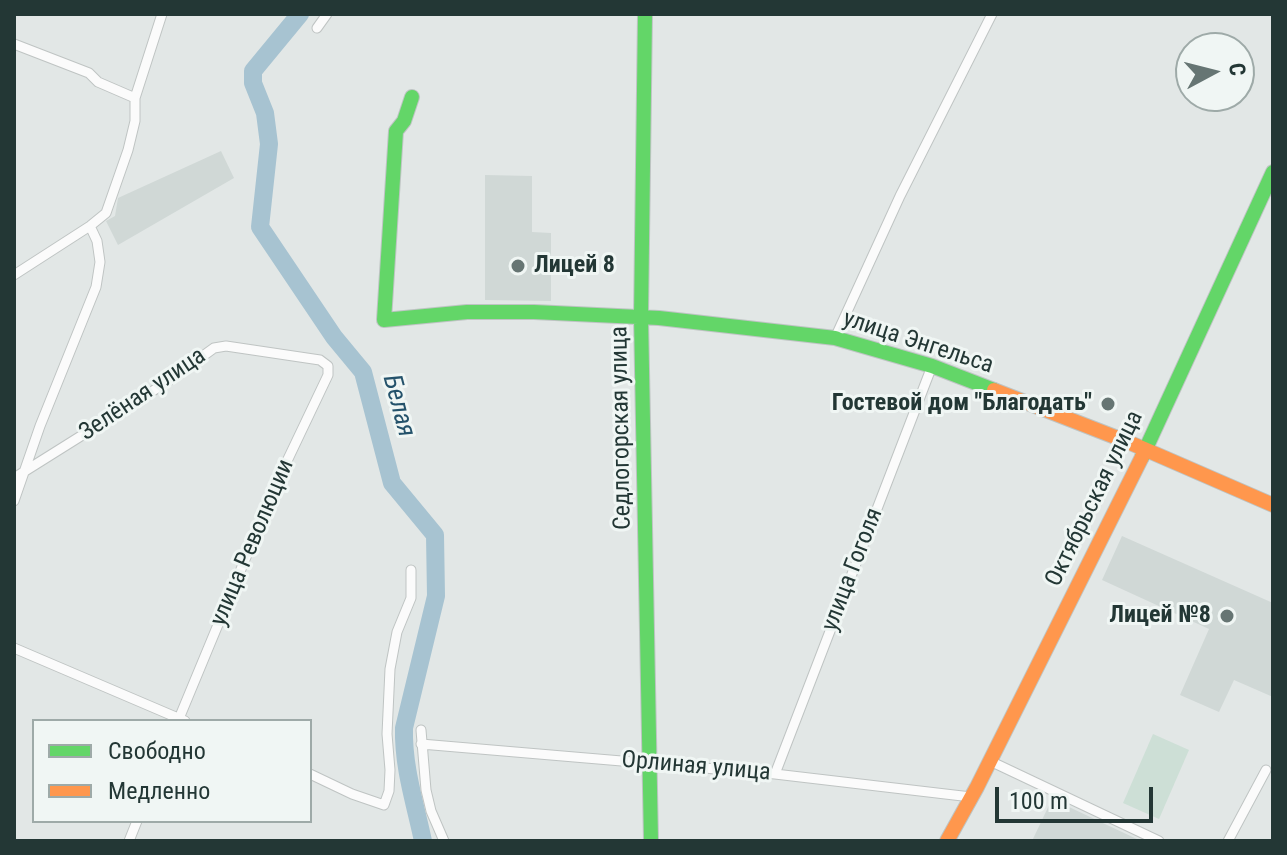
<!DOCTYPE html>
<meta charset="utf-8">
<style>
body{margin:0}
#map{position:relative;width:1287px;height:855px;overflow:hidden;background:#e2e7e6;font-family:"Roboto Condensed",sans-serif}
canvas{display:block}
.frame{position:absolute;inset:0;border:16px solid #233735;pointer-events:none}
.legend{position:absolute;left:32px;top:719px;width:280px;height:104px;box-sizing:border-box;background:#f0f6f4;border:2px solid #9eaaa8;margin:0;padding:10px 14px;list-style:none;font-size:24px;color:#233735}
.legend li{display:flex;align-items:center;gap:16px;height:40px}
.legend b{width:40px;border:2px solid #9eaaa8}
.north{position:absolute;left:1175px;top:32px;width:80px;height:80px;box-sizing:border-box;background:#f0f6f4;border:2px solid #9eaaa8;border-radius:50%;rotate:83deg;font-size:22px;font-weight:700;line-height:32px;text-align:center;color:#233735}
.north::after{content:'';display:block;margin:auto;width:28px;height:36px;background:#667573;clip-path:polygon(50% 0,100% 100%,50% 72%,0 100%)}
.scale{position:absolute;left:995px;top:787px;width:158px;height:36px;box-sizing:border-box;border:4px solid #233735;border-top:0;padding-left:10px;font-size:24px;line-height:28px;white-space:nowrap;color:#233735;-webkit-text-stroke:6px #f0f6f4;paint-order:stroke}
</style>
<div id="map">
<canvas width="1287" height="855"></canvas>
<div class="frame"></div>
<ul class="legend">
<li><b style="height:10px;background:#63d668"></b>Свободно</li>
<li><b style="height:10px;background:#ff974d"></b>Медленно</li>
</ul>
<div class="north">С</div>
<div class="scale">100 m</div>
</div>
<script>
const c = document.querySelector('canvas').getContext('2d');
c.lineJoin = 'round';
function fillPath(path, color) { c.fillStyle = color; c.fill(path, 'evenodd'); }
function strokePath(path, color, width, dash) { c.strokeStyle = color; c.lineWidth = width; c.lineCap = dash ? 'butt' : 'round'; c.setLineDash(dash || []); c.stroke(path); }
function label(font, color, halo, rows, align = 'center') {
  c.font = font + ' "Roboto Condensed",sans-serif'; c.lineWidth = 6; c.setLineDash([]); c.textBaseline = 'middle'; c.strokeStyle = halo; c.fillStyle = color; for (const [text, x, y, turn = 0] of rows) {
    c.save(); c.translate(x, y); c.rotate((+turn || 0) * Math.PI / 180); c.textAlign = isNaN(turn) ? turn : align; if (halo) c.strokeText(text, 0, 0); c.fillText(text, 0, 0); c.restore();
  }
}
const built = new Path2D(`
 M221 151 234 178 118 245 106 221 115 216 118 198Z
 M485 175 532 176V232L551 233V301L485 300Z
 M1122 536 1273 603V697L1234 680 1219 712 1180 695 1209 629 1102 580Z
 M1052 799 1141 841H1032Z`);
const green = new Path2D(`
 M1153 734 1189 750 1159 819 1123 803Z`);
const river = new Path2D(`
 M300 14 253 71V83L265 113 269 144 260 227 334 337 363 372 392 483 435 535 436 596 404 728C403 767 415 803 423 841`);
const street = new Path2D(`
 M317 28 327 14
 M14 44 89 73 98 82 135 98
 M14 275 90 226 106 213 128 150 135 121V98L162 14
 M835 338 900 196 992 14
 M14 478 167 382 214 348 226 346 320 360 328 366V375L278 480 178 721
 M14 501 40 426 96 287 100 262 97 241 90 226
 M14 648 185 721
 M421 730 426 790 431 811 444 841
 M421 744 775 774 971 797
 M990 761 1159 841
 M310 774 352 794 384 805 389 791 390 770 387 734 390 669 397 632 411 598V570
 M775 774 932 366
 M129 841 137 821
 M1228 841 1266 770`);
const fast = new Path2D(`
 M645 14 641 317 651 841
 M412 97 404 121 396 131 384 320 467 312H534L659 318 835 338 932 366 994 390
 M1142 457 1273 172`);
const slow = new Path2D(`
 M994 390 1128 442 1273 505
 M947 841 977 787 1142 457`);
const markers = [
 [518,266,8,"#667573"],
 [1108,404,8,"#667573"],
 [1227,616,8,"#667573"]
];
const poiNames = [
 ["Лицей 8",534,266,"left"],
 ["Гостевой дом \"Благодать\"",1092,404],
 ["Лицей №8",1211,616]
];
const streetNames = [
 ["улица Энгельса",918,343,18],
 ["Зелёная улица",143,395,-34],
 ["Седлогорская улица",622,428,-91],
 ["Октябрьская улица",1095,499,-64],
 ["улица Революции",253,543,-67],
 ["улица Гоголя",853,570,-69],
 ["Орлиная улица",696,767,5]
];
const waterNames = [
 ["Белая",398,406,75]
];
fillPath(built, '#d0d8d6');
fillPath(green, '#cddfd6');
strokePath(river, '#a7c3d1', 18);
strokePath(street, '#bfc4c3', 11);
strokePath(fast, '#bec4c3', 16);
strokePath(slow, '#bec4c3', 16);
strokePath(street, '#fbfbfb', 9);
strokePath(fast, '#63d668', 14);
strokePath(slow, '#ff974d', 14);
for (const [x, y, r, color] of markers) { const dot = new Path2D(); dot.arc(x, y, r, 0, 2 * Math.PI); c.fillStyle = color; c.fill(dot); strokePath(dot, '#f0f6f4', 3); }
label('bold 24px', '#233735', '#f0f6f4', poiNames, 'right');
label('24px', '#233735', '#f0f6f4', streetNames);
label('italic 26px', '#24526b', '#f0f6f4', waterNames);
</script>
